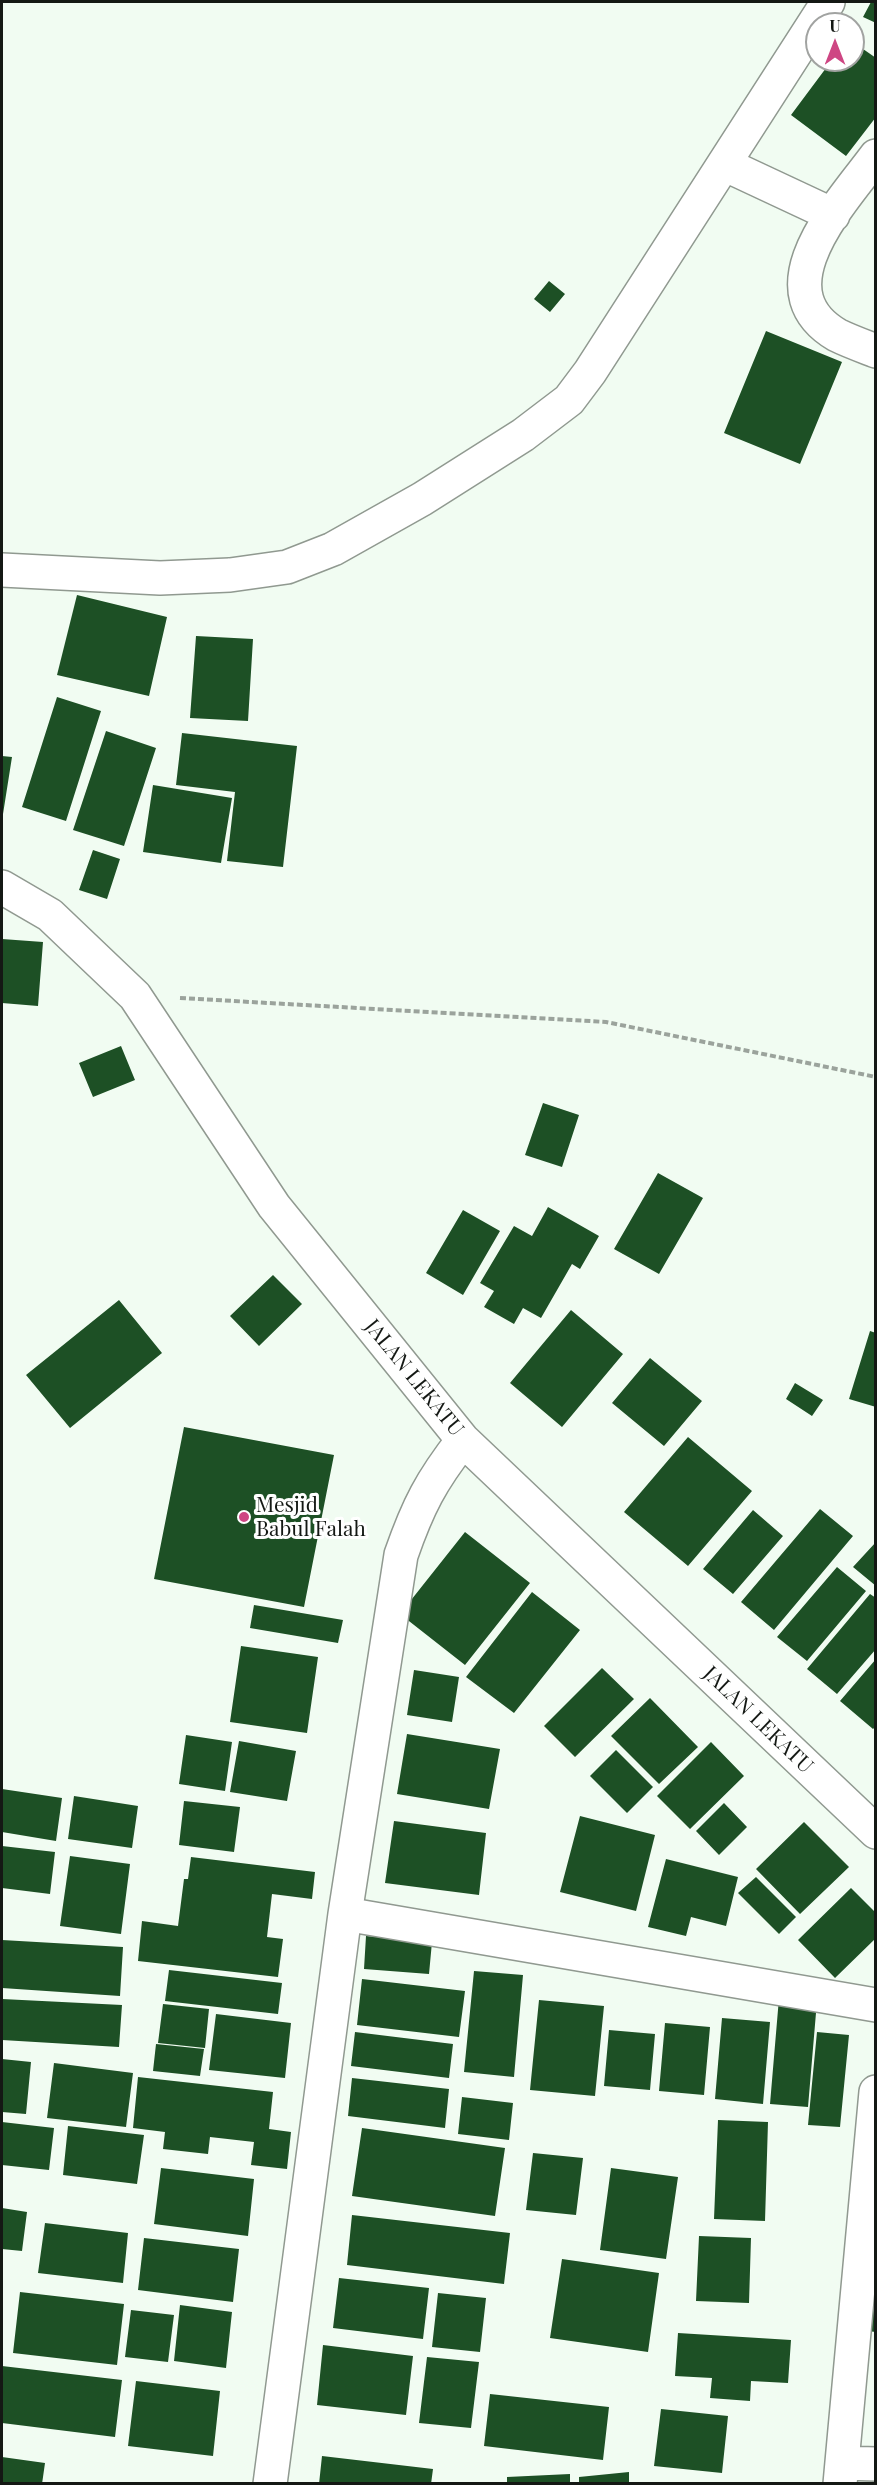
<!DOCTYPE html>
<style>
body{margin:0}
#map{position:relative;width:877px;height:2485px;overflow:hidden;background:#f1fcf2;font-family:"Playfair Display",serif}
canvas{display:block}
.frame{position:absolute;inset:0;border:3px solid #141814;pointer-events:none}
.north{position:absolute;left:805px;top:12px;width:60px;height:60px;box-sizing:border-box;background:#fff;border:2px solid #a1a3a1;border-radius:50%;rotate:0deg;font-size:16px;font-weight:700;line-height:24px;text-align:center;color:#141814}
.north::after{content:'';display:block;margin:auto;width:21px;height:27px;background:#ce4683;clip-path:polygon(50% 0,100% 100%,50% 72%,0 100%)}
</style>
<div id="map">
<canvas width="877" height="2485"></canvas>
<div class="frame"></div>
<div class="north">U</div>
</div>
<script>
const c = document.querySelector('canvas').getContext('2d');
c.lineJoin = 'round';
function fillPath(path, color) { c.fillStyle = color; c.fill(path, 'evenodd'); }
function strokePath(path, color, width, dash) { c.strokeStyle = color; c.lineWidth = width; c.lineCap = dash ? 'butt' : 'round'; c.setLineDash(dash || []); c.stroke(path); }
function label(font, color, halo, rows, align = 'center') {
  c.font = font + ' "Playfair Display",serif'; c.lineWidth = 6; c.setLineDash([]); c.textBaseline = 'middle'; c.strokeStyle = halo; c.fillStyle = color; for (const [text, x, y, turn = 0] of rows) {
    c.save(); c.translate(x, y); c.rotate((+turn || 0) * Math.PI / 180); c.textAlign = isNaN(turn) ? turn : align; if (halo) c.strokeText(text, 0, 0); c.fillText(text, 0, 0); c.restore();
  }
}
const building = new Path2D(`
 M871 2H876V23L863 17Z
 M853 42 876 58V117L846 156 791 115 832 60H853Z
 M549 281 565 294 550 312 534 299Z
 M766 331 842 362 800 464 724 433Z
 M77 595 167 617 149 696 57 675Z
 M196 636 253 639 248 721 190 718Z
 M57 697 101 711 66 821 22 807Z
 M106 731 156 748 124 846 73 830Z
 M182 733 297 746 283 867 227 861 235 792 176 785Z
 M2 756 12 757 3 814H2Z
 M153 785 232 798 221 863 143 852Z
 M93 850 120 859 107 899 79 890Z
 M2 939 43 942 38 1006 2 1003Z
 M121 1046 135 1080 93 1097 79 1063Z
 M543 1103 579 1115 562 1167 525 1155Z
 M658 1173 703 1198 659 1274 614 1249Z
 M548 1207 599 1236 580 1269 572 1264 541 1318 523 1308 514 1324 484 1307 494 1291 480 1283 514 1226 532 1236Z
 M463 1210 500 1231 463 1295 426 1273Z
 M273 1275 302 1304 259 1346 230 1316Z
 M119 1300 162 1353 70 1428 26 1375Z
 M571 1310 623 1354 562 1427 510 1383Z
 M870 1331 876 1333V1407L849 1399Z
 M650 1358 702 1401 664 1446 612 1403Z
 M795 1383 823 1400 812 1416 786 1399Z
 M184 1427 334 1455 304 1607 154 1579Z
 M688 1437 752 1491 688 1566 624 1512Z
 M820 1509 853 1536 774 1630 741 1602Z
 M753 1510 783 1536 733 1594 703 1569Z
 M465 1532 530 1583 465 1665 400 1614Z
 M876 1542V1586L853 1567Z
 M837 1567 866 1591 807 1661 777 1637Z
 M532 1592 580 1630 514 1713 466 1677Z
 M870 1594 876 1598V1649L837 1694 807 1669Z
 M254 1605 343 1620 338 1643 250 1628Z
 M241 1646 318 1657 307 1733 230 1722Z
 M876 1659V1726L873 1729 840 1701Z
 M602 1668 634 1699 575 1757 544 1726Z
 M414 1670 459 1677 452 1722 407 1715Z
 M650 1698 698 1747 659 1784 611 1736Z
 M407 1734 500 1749 489 1809 397 1794Z
 M186 1735 232 1742 225 1791 179 1784Z
 M239 1741 296 1751 287 1801 230 1792Z
 M711 1742 744 1776 690 1829 657 1796Z
 M616 1750 653 1787 627 1813 590 1776Z
 M2 1789 62 1798 56 1841 2 1832Z
 M74 1796 138 1806 132 1848 68 1839Z
 M184 1801 240 1807 234 1852 179 1845Z
 M724 1803 747 1827 719 1855 696 1831Z
 M580 1816 655 1835 636 1911 560 1892Z
 M394 1821 486 1833 479 1895 385 1883Z
 M804 1822 849 1867 800 1914 756 1869Z
 M2 1846 55 1852 50 1894 2 1888Z
 M70 1856 130 1864 121 1934 60 1926Z
 M191 1857 315 1872 312 1899 272 1894 267 1937 283 1939 278 1977 138 1961 142 1921 178 1926 184 1879H188Z
 M666 1859 738 1877 726 1926 691 1917 686 1936 648 1927Z
 M756 1877 796 1917 779 1934 738 1893Z
 M851 1888 876 1913V1938L835 1978 798 1940Z
 M366 1936 432 1942 429 1974 364 1969Z
 M2 1940 123 1947 120 1996 2 1988Z
 M169 1970 282 1983 278 2014 165 2001Z
 M474 1971 523 1975 514 2077 464 2072Z
 M362 1979 465 1991 459 2037 357 2025Z
 M779 1998 817 2001 808 2107 770 2104Z
 M2 1999 122 2005 119 2047 2 2040Z
 M539 2000 604 2006 595 2096 530 2090Z
 M163 2004 209 2009 205 2048 158 2043Z
 M216 2014 291 2023 285 2078 209 2070Z
 M722 2018 770 2022 763 2104 715 2099Z
 M665 2023 710 2027 704 2095 659 2091Z
 M609 2030 655 2034 650 2090 604 2086Z
 M355 2032 453 2044 449 2078 351 2066Z
 M817 2032 849 2035 840 2127 808 2125Z
 M156 2044 204 2049 200 2076 153 2071Z
 M2 2059 31 2062 26 2114 2 2112Z
 M54 2063 133 2073 126 2127 47 2118Z
 M138 2077 273 2092 269 2129 291 2132 287 2169 251 2165 254 2142 210 2137 208 2154 163 2149 165 2132 133 2128Z
 M352 2078 449 2089 445 2128 348 2116Z
 M462 2097 513 2103 509 2140 458 2134Z
 M718 2120 768 2122 765 2221 714 2219Z
 M2 2122 54 2128 49 2170 2 2165Z
 M68 2126 144 2135 137 2184 63 2175Z
 M362 2128 505 2148 495 2216 352 2196Z
 M533 2153 583 2158 576 2215 526 2210Z
 M161 2168 254 2179 248 2236 154 2224Z
 M611 2168 678 2177 666 2259 600 2250Z
 M2 2208 27 2212 22 2251 2 2249Z
 M352 2215 510 2233 504 2284 347 2265Z
 M45 2223 128 2233 123 2283 38 2273Z
 M699 2236 751 2238 749 2303 696 2301Z
 M144 2238 239 2249 233 2302 138 2290Z
 M562 2259 659 2273 648 2352 550 2338Z
 M876 2270V2332L867 2331Z
 M339 2278 429 2288 423 2339 333 2328Z
 M20 2292 124 2304 117 2365 13 2353Z
 M438 2293 486 2298 480 2352 432 2347Z
 M180 2305 232 2312 226 2368 174 2361Z
 M131 2310 174 2315 168 2362 125 2357Z
 M678 2333 791 2340 788 2383 751 2381 750 2401 710 2398 712 2378 675 2376Z
 M323 2345 413 2356 406 2415 317 2405Z
 M427 2357 479 2362 471 2428 419 2423Z
 M2 2366 122 2380 115 2437 2 2423Z
 M136 2381 220 2391 213 2456 128 2446Z
 M490 2394 609 2407 603 2460 484 2446Z
 M661 2409 728 2416 722 2473 654 2466Z
 M322 2456 433 2469 431 2484H319Z
 M2 2457 45 2463 42 2484H2Z
 M629 2472V2484H579V2477Z
 M570 2474V2484H507V2477Z`);
const path = new Path2D(`
 M180 998 606 1022 876 1077`);
const minor = new Path2D(`
 M876 156C842 202 759 289 837 335 849 341 863 346 876 351
 M724 164 833 215
 M2 570 160 578 230 575 287 567 333 549 422 499 523 435 569 400 590 372 828 2
 M2 887 50 915 135 996 274 1206 463 1440 876 1832
 M345 1914 876 2005
 M842 2463 876 2464
 M270 2484 345 1914 401 1555C418 1506 431 1481 463 1440
 M840 2484 876 2092`);
const markers = [
 [244,1517,6,"#ce4683"]
];
const streetNames = [
 ["JALAN LEKATU",414,1378,51],
 ["JALAN LEKATU",758,1720,44]
];
const poiNames = [
 ["Mesjid",256,1505],
 ["Babul Falah",256,1529]
];
fillPath(building, '#1d5025');
strokePath(minor, '#909990', 36);
strokePath(path, '#9ba39c', 4, [6, 3]);
strokePath(minor, '#fff', 33);
for (const [x, y, r, color] of markers) { const dot = new Path2D(); dot.arc(x, y, r, 0, 2 * Math.PI); c.fillStyle = color; c.fill(dot); strokePath(dot, '#fff', 2); }
label('21px', '#141814', '#fff', streetNames);
label('21px', '#141814', '#fff', poiNames, 'left');
</script>
